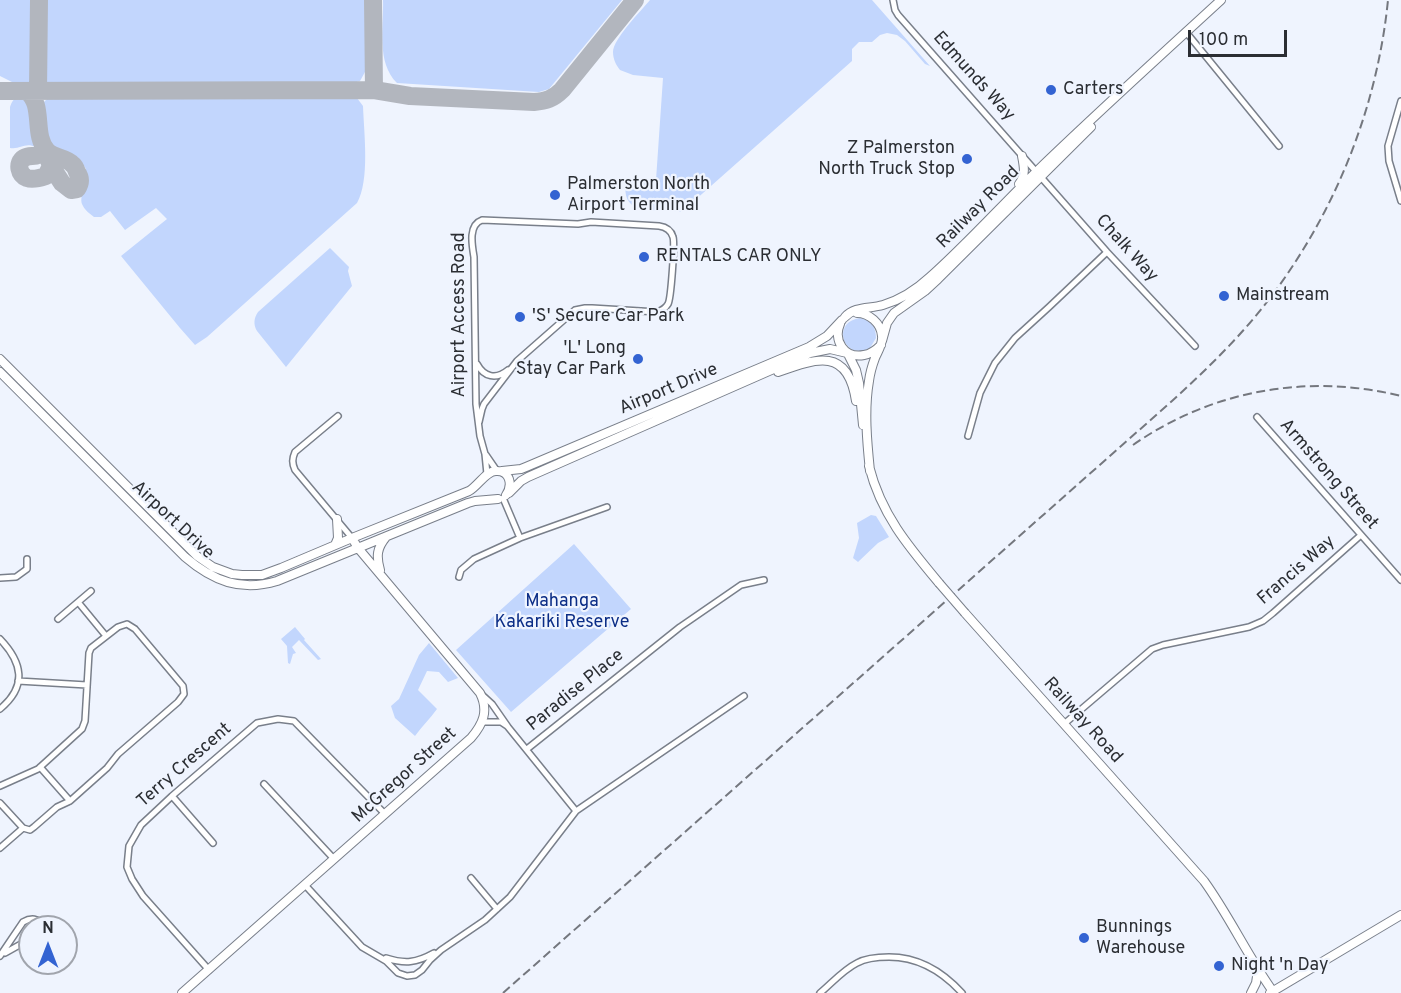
<!DOCTYPE html>
<style>
body{margin:0}
#map{position:relative;width:1401px;height:993px;overflow:hidden;background:#eff4fe;font-family:Overpass,sans-serif}
canvas{display:block}
.north{position:absolute;left:18px;top:915px;width:60px;height:60px;box-sizing:border-box;background:#eff4fe;border:2px solid #a1a5ad;border-radius:50%;rotate:0deg;font-size:16px;font-weight:700;line-height:24px;text-align:center;color:#2b2e33}
.north::after{content:'';display:block;margin:auto;width:21px;height:27px;background:#3363d2;clip-path:polygon(50% 0,100% 100%,50% 72%,0 100%)}
.scale{position:absolute;left:1188px;top:30px;width:99px;height:27px;box-sizing:border-box;border:3px solid #2b2e33;border-top:0;padding-left:8px;font-size:18px;line-height:21px;white-space:nowrap;color:#2b2e33;-webkit-text-stroke:4px #eff4fe;paint-order:stroke}
</style>
<div id="map">
<canvas width="1401" height="993"></canvas>
<div class="north">N</div>
<div class="scale">100 m</div>
</div>
<script>
const c = document.querySelector('canvas').getContext('2d');
c.lineJoin = 'round';
function fillPath(path, color) { c.fillStyle = color; c.fill(path, 'evenodd'); }
function strokePath(path, color, width, dash) { c.strokeStyle = color; c.lineWidth = width; c.lineCap = dash ? 'butt' : 'round'; c.setLineDash(dash || []); c.stroke(path); }
function label(font, color, halo, rows, align = 'center') {
  c.font = font + ' Overpass,sans-serif'; c.lineWidth = 4.5; c.setLineDash([]); c.textBaseline = 'middle'; c.strokeStyle = halo; c.fillStyle = color; for (const [text, x, y, turn = 0] of rows) {
    c.save(); c.translate(x, y); c.rotate((+turn || 0) * Math.PI / 180); c.textAlign = isNaN(turn) ? turn : align; if (halo) c.strokeText(text, 0, 0); c.fillText(text, 0, 0); c.restore();
  }
}
const green = new Path2D(`
 M0 0H365V72L360 81 349 84 22 85 14 83 0 76Z
 M383 0H622L549 89 539 92 397 83C376 62 384 27 383 0Z
 M650 0H872L930 66 925 64 905 41 897 35 887 33 880 35 872 42H859L852 49V61L685 209 680 212 638 209C627 203 624 196 626 183L629 180H656L663 78 633 75 620 70C616 65 613 59 613 52 613 39 641 11 650 0Z
 M349 95 350 98H357L363 106C364 134 370 180 357 203L207 337 195 345 180 328 121 256 167 219 156 208 125 230 110 211 101 217H94C90 214 85 210 83 206 77 196 90 184 85 170L86 169C73 147 62 160 51 149 46 145 45 138 44 132 40 118 36 100 55 96Z
 M20 96C37 102 35 127 39 143L36 147C24 142 20 150 10 148V107C12 101 14 98 20 96Z
 M330 248 349 267 348 271 352 286 286 367 257 331C253 324 254 318 258 312Z
 M860 318C871 320 876 327 876 338L870 348C844 362 830 322 860 318Z
 M871 515 876 516 889 537 878 543 858 562 853 558 859 538 857 523Z
 M574 544 631 609 511 712 456 650Z
 M295 627 305 639 304 640 321 659 318 660 299 640 292 647 296 653 293 654 290 664 288 663 287 646 281 639Z
 M429 643 458 678 448 682 439 672 427 671 418 690 437 709C430 719 422 726 415 736L395 718 391 706 399 699 419 655Z`);
const taxiway = new Path2D(`
 M373 0 374 90
 M0 91 374 90 410 96 534 102C546 101 553 99 562 90L635 0
 M27 91C45 106 32 134 47 151 53 158 66 157 72 164 75 166 76 169 77 172 81 178 81 183 77 189L71 190 62 183 51 166
 M38 91 39 0
 M44 147 51 166 46 176C40 178 33 180 27 178 19 175 16 163 24 158 29 155 34 157 38 155 42 153 42 150 44 147Z`);
const street = new Path2D(`
 M893 0 895 10 898 15 1107 252 1195 346
 M1186 32 1279 146
 M1401 101 1388 146 1389 161 1401 201
 M477 364C484 377 496 380 508 370
 M338 416 295 452C292 459 292 463 295 470L352 538
 M1257 417 1401 580
 M479 422 482 409 484 404 517 361 575 310 585 308H592L657 312C662 310 665 309 668 304 671 299 675 243 673 237 671 230 666 227 659 226L591 222 578 224 482 220C468 225 472 245 474 257L476 404 480 436 485 454 487 474
 M968 436 980 393 995 363 1015 338 1049 307 1107 252
 M486 455 497 471
 M503 498 520 538
 M459 577 461 570 474 559 520 538 607 507
 M0 578 16 577 27 569V559
 M78 602 106 636
 M58 619 91 591
 M0 639C22 662 28 686 0 709
 M18 681 87 685
 M481 694 492 704 508 727 576 811
 M482 722H501L507 726
 M1064 724 1152 649 1163 645 1249 627 1263 621 1273 613 1361 535
 M527 749 680 627 741 585 764 580
 M40 767 70 801
 M264 784 334 859
 M0 786 38 769 82 729 85 721 89 653 91 648 118 627 127 624 135 629 183 686 184 694 178 702 118 754 107 768 70 801 57 807 34 827 30 830 23 828 0 803
 M172 796 213 843
 M0 848 23 828
 M471 878 497 909
 M305 885 362 947 386 961 398 973 407 976 415 975 422 970 430 960 441 950 485 920 510 897 576 811 744 696
 M5 953 30 939
 M0 956 23 922C30 918 40 917 42 927
 M386 958C405 964 416 963 434 953
 M209 970 143 896 132 879 127 867 129 846 141 825 172 796 257 723 278 719 294 721 385 814
 M820 993C832 983 843 970 857 963 866 958 878 957 889 957 919 957 942 971 962 993`);
const secondary = new Path2D(`
 M1019 184C1026 175 1024 166 1022 156
 M857 313C869 313 881 323 882 336 883 344 878 351 875 358 872 366 870 373 869 381 864 410 867 442 870 471
 M845 317C855 306 869 309 883 305 900 300 916 290 930 277 967 244 1001 206 1037 171 1097 113 1159 57 1221 0
 M840 324C833 340 844 359 864 355 870 354 876 350 881 345
 M882 341 887 323 894 313 925 291 938 279 1091 127
 M848 354 856 370 859 383 863 425
 M0 359 197 556 213 567 232 574 242 575H262L281 568 352 538 469 491C478 486 486 471 496 471 510 470 513 485 506 495
 M0 372 185 557C213 581 241 592 277 581L468 503 475 501 498 499
 M778 372C817 358 848 347 856 401
 M869 466C881 514 908 546 939 583
 M502 471 521 469 526 467 809 347 827 336 842 320
 M509 493 521 481 528 477 810 353 830 349 847 353
 M335 545 338 538 337 519
 M380 570C376 556 377 548 386 537
 M965 613 1204 881C1230 917 1248 957 1274 993
 M182 993 471 738C483 724 489 711 480 693L358 548 352 538
 M1251 993 1256 983 1258 970
 M1270 993 1401 915`);
const rail = new Path2D(`
 M1133 445C1212 390 1308 373 1401 396
 M503 993 1172 401C1206 370 1239 338 1267 302 1334 215 1377 110 1388 0`);
const secondaryBridge = new Path2D(`
 M939 583 965 613`);
const markers = [
 [1051,90,6,"#3363d2"],
 [967,159,6,"#3363d2"],
 [555,195,6,"#3363d2"],
 [644,257,6,"#3363d2"],
 [1224,296,6,"#3363d2"],
 [520,317,6,"#3363d2"],
 [638,359,6,"#3363d2"],
 [1084,938,6,"#3363d2"],
 [1219,966,6,"#3363d2"]
];
const streetNames = [
 ["Edmunds Way",973,77,48],
 ["Railway Road",979,208,-45],
 ["Chalk Way",1126,249,48],
 ["Airport Access Road",460,315,-90],
 ["Airport Drive",669,390,-23],
 ["Armstrong Street",1328,475,49],
 ["Airport Drive",172,521,43],
 ["Francis Way",1297,571,-41],
 ["Paradise Place",576,691,-39],
 ["Railway Road",1082,721,48],
 ["Terry Crescent",185,766,-41],
 ["McGregor Street",405,776,-42]
];
const poiNames = [
 ["Carters",1063,90],
 ["Z Palmerston",955,149,"right"],
 ["North Truck Stop",955,170,"right"],
 ["Palmerston North",567,185],
 ["Airport Terminal",567,206],
 ["RENTALS CAR ONLY",656,257],
 ["Mainstream",1236,296],
 ["'S' Secure Car Park",532,317],
 ["'L' Long",626,349,"right"],
 ["Stay Car Park",626,370,"right"],
 ["Bunnings",1096,928],
 ["Warehouse",1096,949],
 ["Night 'n Day",1231,966]
];
const parkNames = [
 ["Mahanga",562,602],
 ["Kakariki Reserve",562,623]
];
fillPath(green, '#c2d6fd');
strokePath(taxiway, '#b2b6be', 18);
strokePath(street, '#797f8a', 8);
strokePath(secondary, '#797f8a', 10);
strokePath(street, '#fff', 5);
strokePath(secondary, '#fff', 8);
strokePath(rail, '#74777e', 2, [9, 4.5]);
strokePath(secondaryBridge, '#797f8a', 10, []);
strokePath(secondaryBridge, '#fff', 8);
for (const [x, y, r, color] of markers) { const dot = new Path2D(); dot.arc(x, y, r, 0, 2 * Math.PI); c.fillStyle = color; c.fill(dot); strokePath(dot, '#eff4fe', 2); }
label('18px', '#2b2e33', '#eff4fe', streetNames);
label('18px', '#2b2e33', '#eff4fe', poiNames, 'left');
label('18px', '#0b2d86', '#eff4fe', parkNames);
</script>
